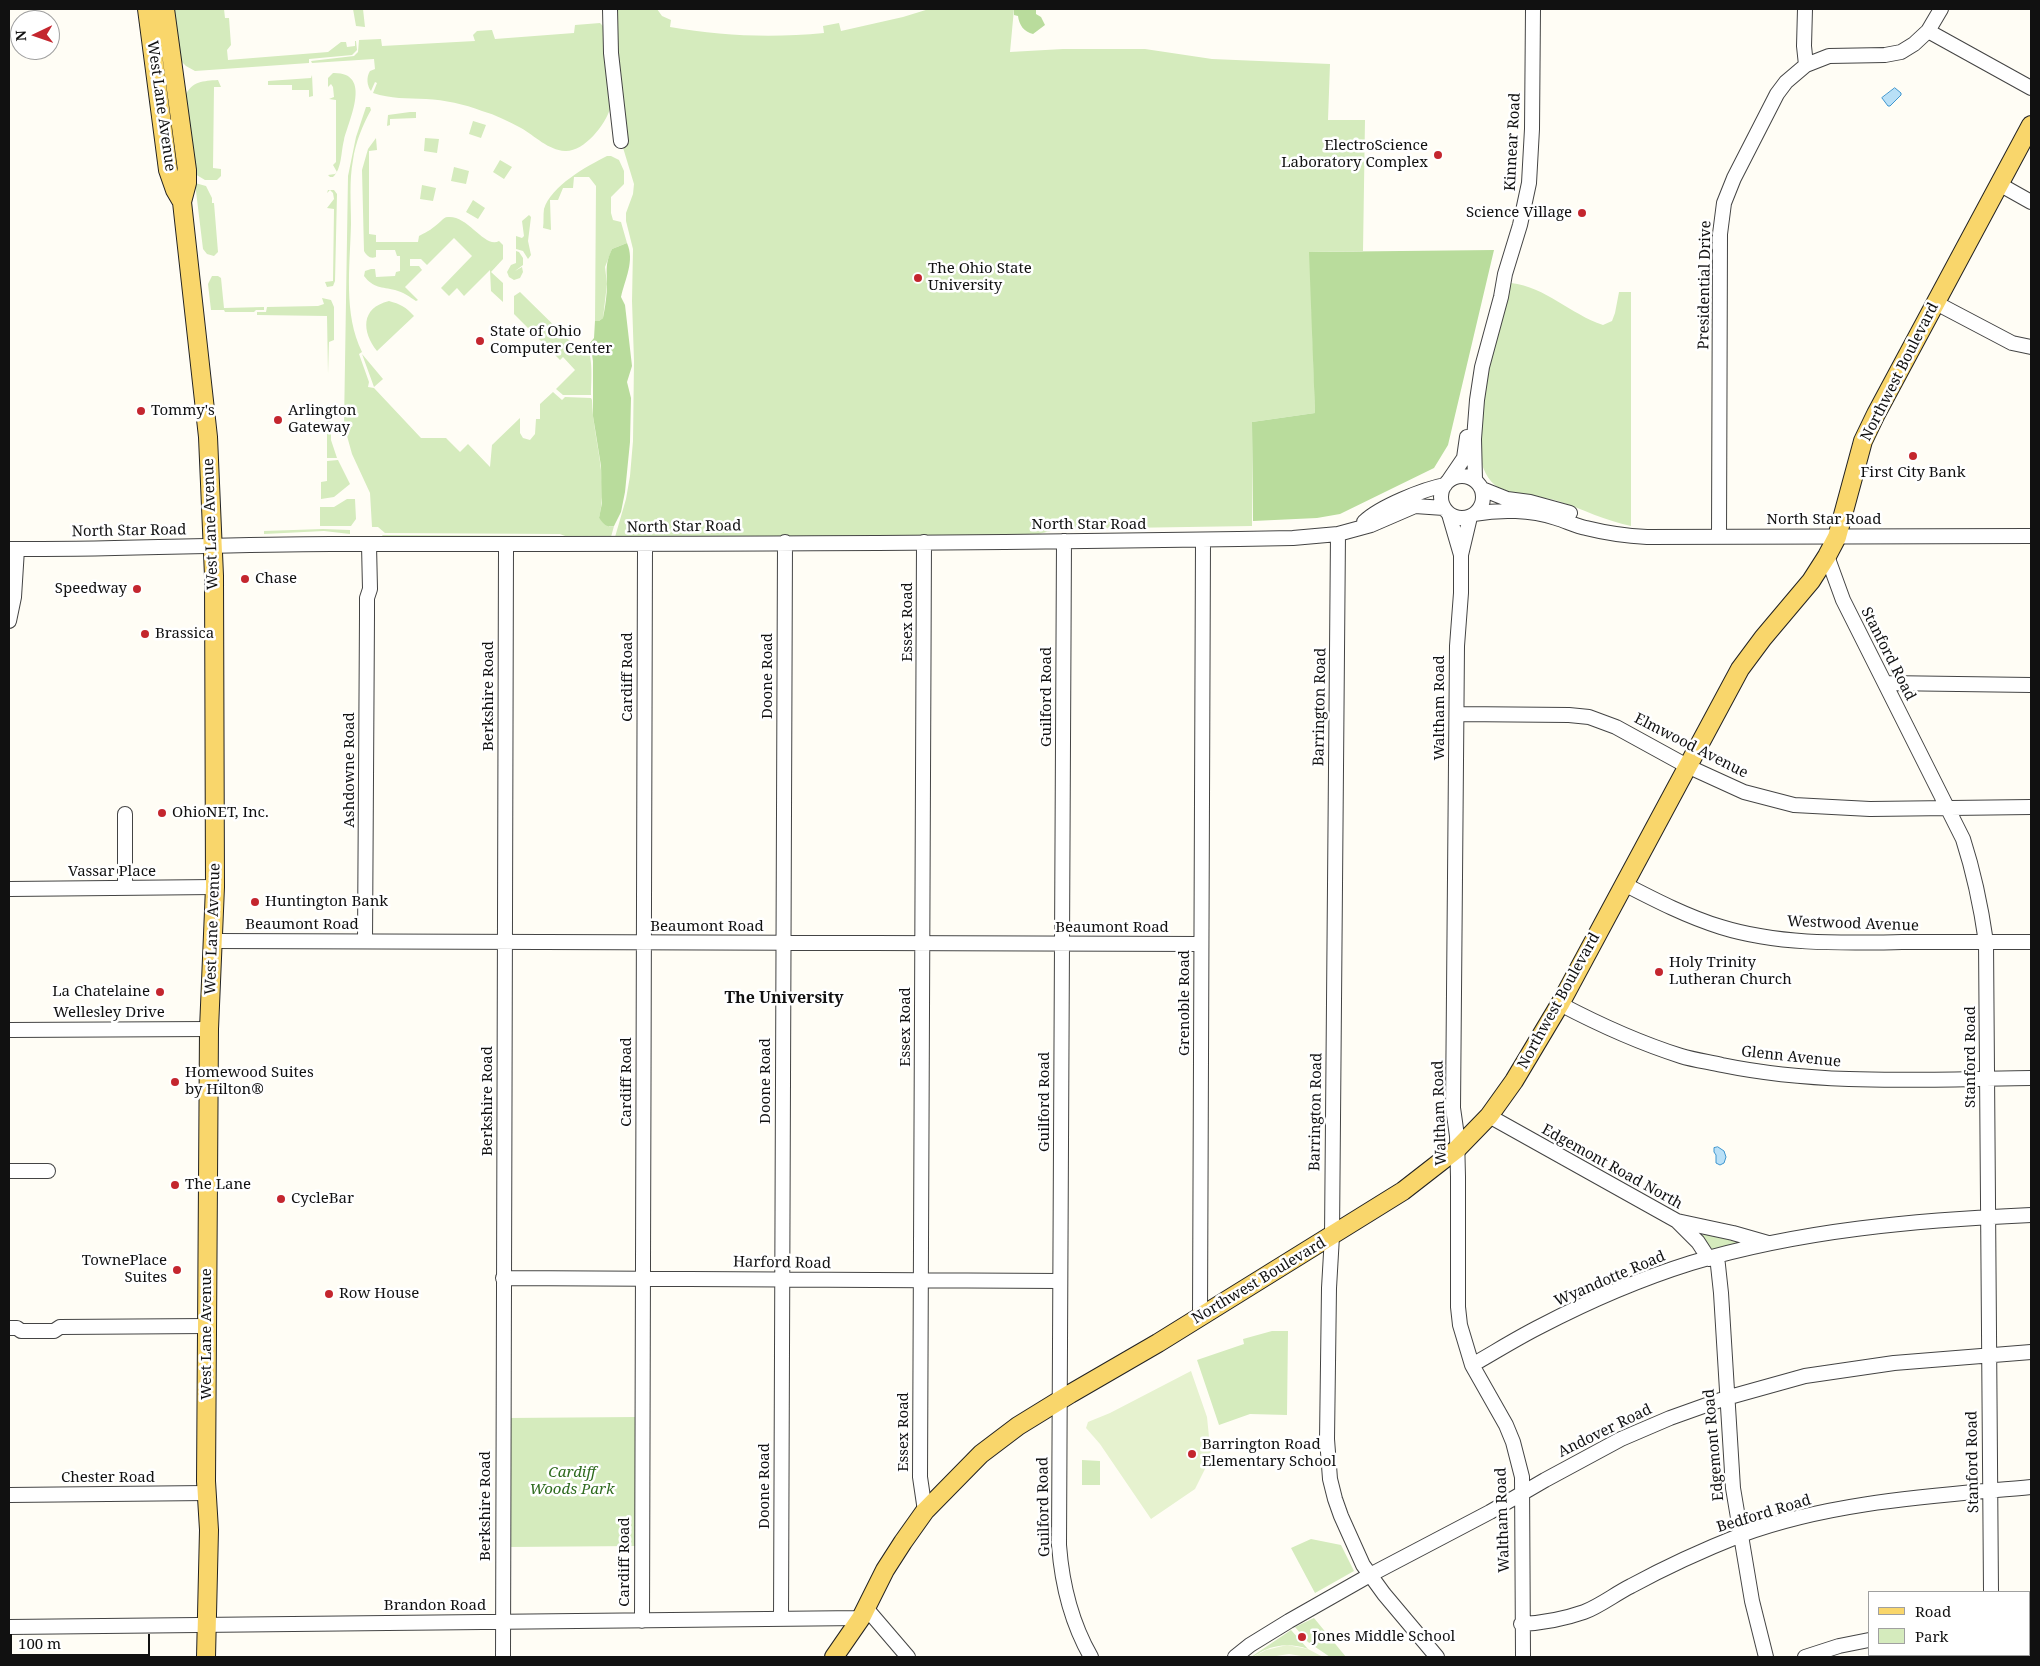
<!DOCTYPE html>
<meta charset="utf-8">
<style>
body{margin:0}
#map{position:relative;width:2040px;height:1666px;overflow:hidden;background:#fffdf5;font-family:"Noto Serif",serif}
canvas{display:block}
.frame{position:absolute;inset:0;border:10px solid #111;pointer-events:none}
.legend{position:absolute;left:1868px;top:1591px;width:162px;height:65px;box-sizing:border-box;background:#fff;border:1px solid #a0a0a0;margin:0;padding:6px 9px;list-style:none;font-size:15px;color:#111}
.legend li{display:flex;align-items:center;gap:10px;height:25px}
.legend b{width:25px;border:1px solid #a0a0a0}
.north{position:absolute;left:10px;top:10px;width:50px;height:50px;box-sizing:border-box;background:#fff;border:1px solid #a0a0a0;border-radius:50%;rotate:267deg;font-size:14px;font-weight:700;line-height:20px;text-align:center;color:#111}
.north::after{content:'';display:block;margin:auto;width:18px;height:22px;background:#c4262e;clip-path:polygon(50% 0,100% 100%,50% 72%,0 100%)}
.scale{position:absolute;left:10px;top:1634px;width:140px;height:22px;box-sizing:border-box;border:2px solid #111;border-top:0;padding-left:6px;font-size:15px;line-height:18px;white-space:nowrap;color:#111;-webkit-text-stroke:4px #fff;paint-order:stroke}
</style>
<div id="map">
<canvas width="2040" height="1666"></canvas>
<div class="frame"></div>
<ul class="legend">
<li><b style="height:6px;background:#f9d66b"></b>Road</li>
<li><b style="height:14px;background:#d5ebbd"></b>Park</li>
</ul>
<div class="north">N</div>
<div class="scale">100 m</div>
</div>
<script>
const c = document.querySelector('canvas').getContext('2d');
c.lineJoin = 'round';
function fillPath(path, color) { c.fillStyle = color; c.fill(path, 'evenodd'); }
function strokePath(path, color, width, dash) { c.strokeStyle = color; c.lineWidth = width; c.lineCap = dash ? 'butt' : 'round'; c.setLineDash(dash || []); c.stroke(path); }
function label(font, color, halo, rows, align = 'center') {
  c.font = font + ' "Noto Serif",serif'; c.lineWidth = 5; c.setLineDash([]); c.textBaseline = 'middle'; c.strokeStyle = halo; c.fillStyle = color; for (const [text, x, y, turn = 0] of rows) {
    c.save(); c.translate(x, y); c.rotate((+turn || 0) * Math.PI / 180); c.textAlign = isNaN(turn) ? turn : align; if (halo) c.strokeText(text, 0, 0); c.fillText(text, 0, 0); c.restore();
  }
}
const green = new Path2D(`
 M172 9H224L225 18H229L231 45 227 50 228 60 328 52 341 42H346L347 47 355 46V41H356L357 50 352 55 309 59V63L195 71 186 66 179 59Z
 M351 9H363L365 27 356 26 353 9Z
 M616 9H657L662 16 671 20 670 27C721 36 772 38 824 33L823 26 839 23 841 31 903 17 929 9H1014L1010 52 1063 49H1145L1212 59 1330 64 1328 120H1365L1363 251 1310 252 1315 413 1252 422V526L1058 529 1035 535 615 537 626 499 630 476 633 441 634 361 632 301 633 249 626 221V213L633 194 634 184 621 141Z
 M600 23 603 26 610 109C605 125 584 152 565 151 548 150 535 136 521 128 508 121 496 115 482 111 464 104 445 100 426 99 407 98 391 99 373 93L377 83 375 82 371 91C367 86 366 77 370 71L375 69 374 59 312 63 311 61 354 56 358 52 359 40 381 39 382 46 475 41 473 35 477 31 492 30 495 39 574 33 575 25Z
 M333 73C373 72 349 119 344 140 341 151 342 169 333 177H330L328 175 335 174 337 172 333 165 336 162V100L329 99 334 97 333 87 331 84 328 87V78Z
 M312 75 313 96 309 97V90H292V85H268V81L311 78Z
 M218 80 221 87H214L213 168 221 169V176L217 180H205L195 174 185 96C192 81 203 81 218 80Z
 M366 107H370L371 110C363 124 355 144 353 160 349 181 351 203 351 224 350 266 343 314 362 352L359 354 369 382 368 387 374 388 421 438H446L460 452 468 444 490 467 492 445 520 418V433L523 438 530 440 535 434 536 419H540V404L553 392 562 400 565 397 591 398 592 400C593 439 609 479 599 518L610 527 614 526 611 537 384 538 382 535 565 536 560 534 385 533 378 527H372L370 493 352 454 344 425 348 176 356 137Z
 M410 112H416V118L390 119V125L387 126 388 115Z
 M473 121 486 125 481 138 469 134Z
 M376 138 377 150 369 151V234L376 235V242H418L419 236C430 230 431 230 441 221 443 219 445 217 448 217 468 215 485 249 499 241L503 245V259L491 272 503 283V302L491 291 490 270 464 296 457 288 449 296 441 288 472 256 454 238 427 265 421 259H410V266H419L422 270 405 287 418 300 416 301C410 297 403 292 395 290 382 287 373 288 364 276L365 271 371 269H375L376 277 395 276 396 272 400 271V256H397L395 250H376V257C370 259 367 256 364 251L362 170 368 149Z
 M425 138 439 139 437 153 424 151Z
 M607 156H611L619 160 624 171V184L611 197V213L613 220 621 222 627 243 612 249 605 267 607 284 603 318 599 321H595L596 186 589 177H574L573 188H563L558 200H550L551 230 543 228C544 222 543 215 544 209 551 186 587 166 607 156Z
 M500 160 512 167 504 179 493 172Z
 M454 167 469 171 466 184 451 181Z
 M195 183 206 186 212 198V203H214L218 252 214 256 207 254 203 249Z
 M422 185 436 188 433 201 420 199Z
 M328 190H334L337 194 335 281 333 286 327 287 325 282 333 281 334 209 327 208 334 199 333 193 330 190 327 193Z
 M473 200 485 208 478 219 466 212Z
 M529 215 531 217 528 241 531 255 528 259 523 251 516 249V236L522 238 524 236 522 221Z
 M516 251 519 252 523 258V265L515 271 522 267 523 272 520 278 514 280 509 277 507 272 511 265 516 263Z
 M212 276H218L221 278 224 308 264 307V310H256L254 312H225L224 310H211L208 284Z
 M1511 283C1546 287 1570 314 1603 325L1612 321 1615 313 1619 292H1631V526C1606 521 1582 509 1558 501 1540 495 1516 499 1499 488 1453 460 1497 330 1508 288Z
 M520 292 575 346H585C594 353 591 383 591 395H563L556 389 575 370 563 357 560 360 514 314V296Z
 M322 298 331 300 334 307V340L329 342 328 374 327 316 257 315V312H266L267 307 318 306 324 304Z
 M389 301C400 304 406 307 414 316L377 351C362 332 360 308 389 301Z
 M362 354 383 379 374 387Z
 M327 408H331V440L337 458H327Z
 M338 460 350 484 334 497 321 499V482L327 481V461Z
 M347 499H355L356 519 351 526H320V507H334Z
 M323 529 350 530V534L324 531 264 534V531Z
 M1703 1233 1738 1241 1736 1245 1712 1251 1702 1237Z
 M1272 1331H1288L1287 1415 1250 1414 1219 1425 1197 1360 1244 1344 1243 1339Z
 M636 1417 637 1546 508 1547 507 1418Z
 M1082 1460 1100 1461V1485H1082Z
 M1311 1539 1341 1545 1354 1571 1315 1593 1291 1548Z
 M1314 1618 1346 1657H1330L1308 1642 1295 1627Z
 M1291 1630 1308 1649C1294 1644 1279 1644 1265 1650 1260 1652 1256 1656 1251 1657Z`);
const forest = new Path2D(`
 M1014 9H1036V14L1041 17 1045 25 1033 34C1024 32 1019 25 1018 16L1014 15Z
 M627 243C635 261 625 279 621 297L625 305 632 366 627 382 631 398 630 442 625 492 621 512 614 526C606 528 603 523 599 518L602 503 601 466 593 416V361L590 343 594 338 595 321H599L603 318C605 309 607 294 607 285 607 269 605 264 612 249Z
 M1494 250 1448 445 1434 468 1340 514 1317 518 1253 521 1252 422 1315 413 1309 252Z`);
const pitch = new Path2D(`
 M1191 1371 1207 1417 1211 1457 1195 1489 1151 1519 1100 1444 1086 1428 1088 1422 1110 1413Z
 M1287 1645 1308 1649 1323 1657H1307L1289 1654 1270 1657H1253L1266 1650Z`);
const water = new Path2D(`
 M1895 88 1901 93V95L1890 106H1888L1882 98Z
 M1718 1147 1724 1151 1726 1157 1724 1163 1720 1165 1716 1163V1155L1714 1152V1148Z`);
const minor = new Path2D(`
 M610 9 611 53 621 141
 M1805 9 1804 46 1806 65
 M1928 31 2031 88
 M1999 184 2031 202
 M1936 303 2012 343 2031 347
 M1441 497a21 21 0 1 1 42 0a21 21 0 1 1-42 0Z
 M1449 480 1464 458 1467 437
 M1475 480 1474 439 1477 400 1482 367 1501 297 1505 274 1520 225 1529 183 1532 129 1533 9
 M1482 489 1507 499 1530 502 1570 513
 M1449 514 1461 555
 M1475 514C1501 509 1531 510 1556 518 1566 521 1576 526 1586 528 1606 533 1627 536 1647 537L2031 536
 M1470 517 1461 555V593L1457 646 1453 1108 1457 1136 1458 1177V1307L1460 1325 1472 1365 1506 1425 1513 1442 1522 1477 1523 1657
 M1364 522C1379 507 1424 489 1445 485
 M1338 534 1332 1236 1329 1288 1327 1439 1330 1479 1335 1499 1341 1516 1363 1565 1384 1594 1437 1657
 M1719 537 1720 234 1724 203 1734 178 1777 94 1786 82 1806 65 1829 56 1885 55 1901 52 1914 44 1928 31 1941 9
 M1064 541 1059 1545C1062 1585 1071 1622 1091 1657
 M924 542 920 1477 925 1511
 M9 549C116 550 224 544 331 544 652 544 972 544 1293 538L1338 534 1371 525 1415 506 1444 508
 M1827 556 1843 600 1963 839C1974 873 1981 907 1986 942L1991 1592
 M9 621 14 597 17 549
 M1885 683 2031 685
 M1457 714 1569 715 1589 717 1616 727 1687 766 1744 792 1794 805 1870 809 2031 807
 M125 814V888
 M1624 884C1655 900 1688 917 1721 927 1779 945 1842 943 1902 942 1945 942 1988 942 2031 942
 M9 889 215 887
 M214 941 1201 944
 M365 941 367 615V598L370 589 369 545
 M1560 1004C1598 1024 1640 1043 1681 1056 1694 1060 1709 1062 1722 1065 1824 1086 1928 1079 2031 1078
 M9 1030 209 1029
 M1489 1116 1677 1221 1698 1242 1709 1259
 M9 1171H48
 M1677 1221 1733 1233 1768 1243
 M1717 1256 1721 1293 1733 1488 1752 1601 1766 1657
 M503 1278 1060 1281
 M1200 1316 1203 540
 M9 1328H17L21 1331H54L60 1327 207 1326
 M1472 1365C1495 1352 1517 1338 1541 1326 1589 1301 1640 1279 1691 1263 1801 1230 1917 1220 2031 1215
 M9 1495 207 1493
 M866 1608 908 1657
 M781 1619 785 542
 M642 1621 645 544
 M2029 1623 2031 1622
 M1521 1624C1543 1623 1564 1619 1584 1612 1600 1606 1615 1594 1631 1586 1666 1567 1703 1550 1741 1535 1833 1501 1934 1496 2031 1487
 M9 1627 861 1618
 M503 1657 506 545
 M1235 1657 1250 1645 1289 1621 1370 1575 1490 1512 1545 1480 1621 1439 1670 1418 1726 1398 1805 1376 1894 1363 2031 1352
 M1805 1657 1839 1646 1869 1640
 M1991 1657V1655`);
const major = new Path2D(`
 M147 9 168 170 175 190 182 202
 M165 9 187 170V183L182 202 208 437 214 576 215 887 209 1029 206 1481 209 1530 206 1657
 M834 1657 861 1618 885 1570 903 1542 925 1511 981 1454 1018 1426 1070 1394 1158 1343 1403 1191 1457 1149 1489 1116 1514 1081 1560 1004 1740 669 1763 638 1811 581 1827 556 1837 537 1863 441 1876 414 2031 125`);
const markers = [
 [1438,155,5,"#c4262e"],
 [1582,213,5,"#c4262e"],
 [918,278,5,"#c4262e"],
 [480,341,5,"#c4262e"],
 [141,411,5,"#c4262e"],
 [278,420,5,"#c4262e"],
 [1913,456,5,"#c4262e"],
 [245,579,5,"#c4262e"],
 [137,589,5,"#c4262e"],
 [145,634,5,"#c4262e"],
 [162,813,5,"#c4262e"],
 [255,902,5,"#c4262e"],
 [1659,972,5,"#c4262e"],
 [160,992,5,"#c4262e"],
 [175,1082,5,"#c4262e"],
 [175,1185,5,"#c4262e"],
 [281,1199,5,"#c4262e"],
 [177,1270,5,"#c4262e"],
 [329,1294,5,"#c4262e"],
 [1192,1454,5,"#c4262e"],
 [1302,1637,5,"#c4262e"]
];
const streetNames = [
 ["West Lane Avenue",161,106,82],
 ["Kinnear Road",1513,142,-87],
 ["Presidential Drive",1705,285,-89],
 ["Northwest Boulevard",1900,372,-63],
 ["North Star Road",1824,520],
 ["West Lane Avenue",211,524,-92],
 ["North Star Road",1089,525],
 ["North Star Road",684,527,-1],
 ["North Star Road",129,531,-1],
 ["Essex Road",908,622,-90],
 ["Stanford Road",1888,654,63],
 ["Doone Road",768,676,-90],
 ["Cardiff Road",628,677,-90],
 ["Berkshire Road",489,696,-90],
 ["Guilford Road",1047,697,-90],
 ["Barrington Road",1320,707,-89],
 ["Waltham Road",1440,708,-90],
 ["Elmwood Avenue",1691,746,27],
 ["Ashdowne Road",350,770,-90],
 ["Vassar Place",112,872],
 ["Westwood Avenue",1853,924,2],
 ["Beaumont Road",302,925],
 ["Beaumont Road",707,927],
 ["Beaumont Road",1112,928],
 ["West Lane Avenue",213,929,-88],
 ["Northwest Boulevard",1559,1001,-61],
 ["Grenoble Road",1185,1003,-90],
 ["Wellesley Drive",109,1013],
 ["Essex Road",906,1027,-90],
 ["Glenn Avenue",1791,1057,6],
 ["Stanford Road",1971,1057,-90],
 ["Doone Road",766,1081,-90],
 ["Cardiff Road",627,1082,-90],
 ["Berkshire Road",488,1101,-90],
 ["Guilford Road",1045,1102,-90],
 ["Barrington Road",1316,1112,-89],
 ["Waltham Road",1440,1113,-92],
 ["Edgemont Road North",1612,1167,29],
 ["Harford Road",782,1263,1],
 ["Wyandotte Road",1610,1279,-23],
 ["Northwest Boulevard",1259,1281,-31],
 ["West Lane Avenue",207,1334,-90],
 ["Andover Road",1605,1431,-26],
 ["Essex Road",904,1432,-90],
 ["Edgemont Road",1714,1445,-95],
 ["Stanford Road",1973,1462,-91],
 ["Chester Road",108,1478],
 ["Doone Road",765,1486,-90],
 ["Berkshire Road",486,1506,-90],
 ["Guilford Road",1044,1507,-91],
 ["Bedford Road",1764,1514,-17],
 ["Waltham Road",1503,1520,-92],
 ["Cardiff Road",625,1562,-90],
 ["Brandon Road",435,1606]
];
const poiNames = [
 ["ElectroScience",1428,146,"right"],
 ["Laboratory Complex",1428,163,"right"],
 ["Science Village",1572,213,"right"],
 ["The Ohio State",928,269],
 ["University",928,286],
 ["State of Ohio",490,332],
 ["Computer Center",490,349],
 ["Tommy's",151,411],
 ["Arlington",288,411],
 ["Gateway",288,428],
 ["First City Bank",1913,473,"center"],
 ["Chase",255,579],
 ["Speedway",127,589,"right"],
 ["Brassica",155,634],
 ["OhioNET, Inc.",172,813],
 ["Huntington Bank",265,902],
 ["Holy Trinity",1669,963],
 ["Lutheran Church",1669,980],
 ["La Chatelaine",150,992,"right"],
 ["Homewood Suites",185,1073],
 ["by Hilton®",185,1090],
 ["The Lane",185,1185],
 ["CycleBar",291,1199],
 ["TownePlace",167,1261,"right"],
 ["Suites",167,1278,"right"],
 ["Row House",339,1294],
 ["Barrington Road",1202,1445],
 ["Elementary School",1202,1462],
 ["Jones Middle School",1312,1637]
];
const parkNames = [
 ["Cardiff",572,1473],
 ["Woods Park",572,1490]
];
const neighbourhoodNames = [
 ["The University",784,998]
];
fillPath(green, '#d5ebbd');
fillPath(forest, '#b9dc9c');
fillPath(pitch, '#e6f2cf');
fillPath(water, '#b9e0f7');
strokePath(water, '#3f96cf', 1);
strokePath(minor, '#444', 16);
strokePath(major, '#222', 20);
strokePath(minor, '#fff', 14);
strokePath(major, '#f9d66b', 18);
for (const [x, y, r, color] of markers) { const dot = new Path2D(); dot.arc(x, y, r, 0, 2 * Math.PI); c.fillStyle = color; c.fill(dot); strokePath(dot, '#fff', 2); }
label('15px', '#111', '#fff', streetNames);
label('15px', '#111', '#fff', poiNames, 'left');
label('italic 15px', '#2f6b1f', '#fff', parkNames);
label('bold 16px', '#111', '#fff', neighbourhoodNames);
</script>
